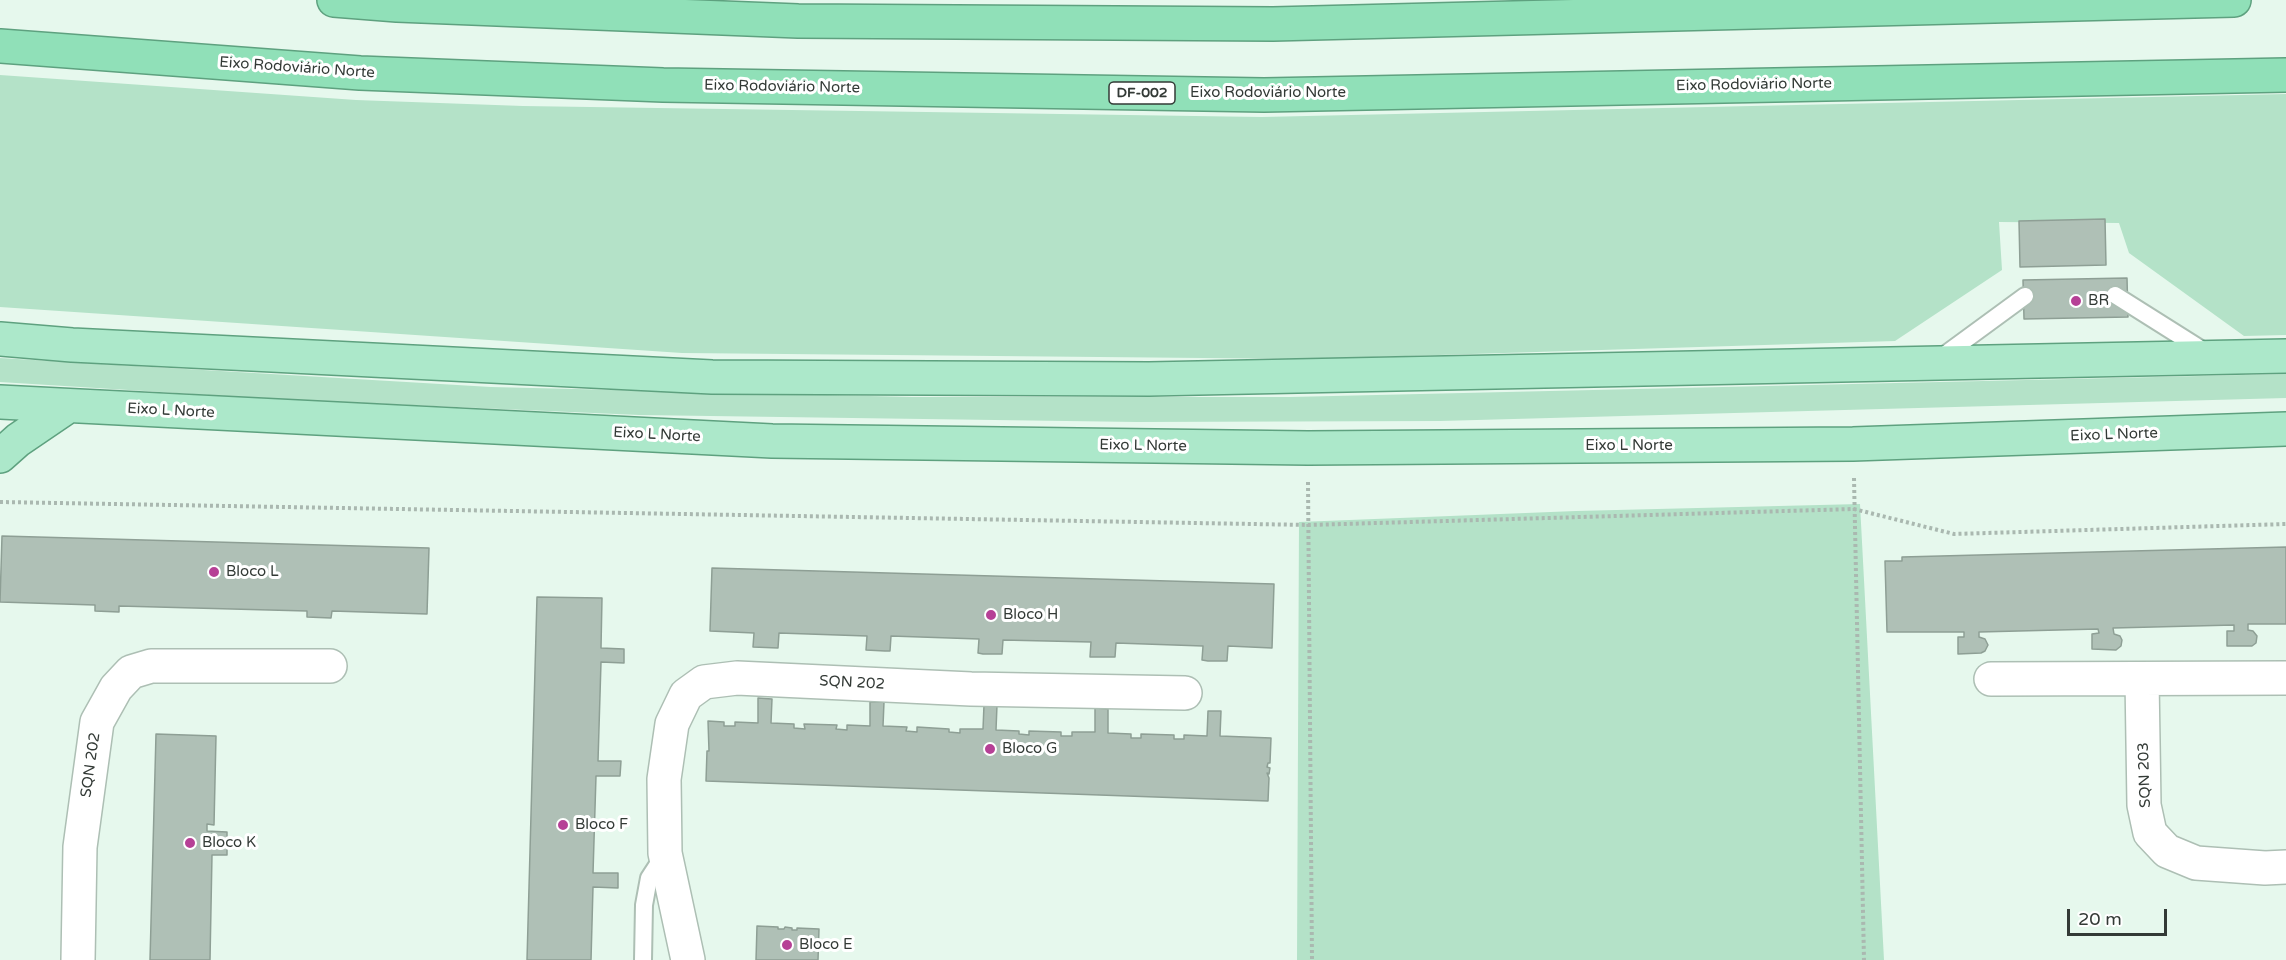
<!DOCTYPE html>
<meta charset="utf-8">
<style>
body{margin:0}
#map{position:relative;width:2286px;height:960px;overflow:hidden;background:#e6f8ed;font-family:"Varela Round",sans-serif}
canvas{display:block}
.scale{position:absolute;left:2067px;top:909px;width:100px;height:27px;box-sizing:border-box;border:3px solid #333a36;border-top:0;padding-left:8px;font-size:18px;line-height:21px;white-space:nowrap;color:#333a36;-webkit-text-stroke:4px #fff;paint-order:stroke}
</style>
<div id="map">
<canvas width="2286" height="960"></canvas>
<div class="scale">20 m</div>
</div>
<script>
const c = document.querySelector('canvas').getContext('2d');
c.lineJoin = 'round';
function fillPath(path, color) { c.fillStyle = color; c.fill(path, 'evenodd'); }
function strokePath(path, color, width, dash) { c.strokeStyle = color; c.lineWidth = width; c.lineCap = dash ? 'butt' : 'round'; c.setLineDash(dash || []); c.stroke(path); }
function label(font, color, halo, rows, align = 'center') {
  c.font = font + ' "Varela Round",sans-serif'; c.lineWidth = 6; c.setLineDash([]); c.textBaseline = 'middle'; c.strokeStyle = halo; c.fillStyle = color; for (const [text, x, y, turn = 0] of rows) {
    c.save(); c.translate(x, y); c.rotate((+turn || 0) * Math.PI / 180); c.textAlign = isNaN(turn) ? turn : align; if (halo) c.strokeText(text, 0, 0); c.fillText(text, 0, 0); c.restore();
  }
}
const green = new Path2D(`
 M0 75 356 100 523 106 1262 117 2286 94V335L2244 336 2129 253 2119 223 1999 222 2002 270 1895 341 1308 359 682 353 0 307Z
 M0 358 491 387 912 397H1290L2286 374V398L1440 421 1137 422 639 415 273 399 0 382Z
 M1860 504 1884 960H1297L1299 522 1576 511Z`);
const building = new Path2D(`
 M2105 219 2106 265 2020 267 2019 221Z
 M2127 278 2128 317 2024 319 2023 280Z
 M2 536 429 548 427 614 332 611 331 618 307 617V611L119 606V612L95 611V605L0 602Z
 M2286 547V624H2248V630L2253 631 2257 636 2256 643 2252 646H2227V631H2234V625L2113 628 2114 634 2120 636 2122 640 2121 646 2116 650 2092 649V634L2099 633 2098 629 1979 632V637L1985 639 1988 645 1985 651 1981 653 1958 654V637H1964V632H1887L1885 561H1902V557Z
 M712 568 1274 584 1272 648 1228 646 1227 661H1208L1202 660 1203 646 1116 643 1115 657H1090L1091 642 1003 640 1002 654H983L978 653 979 639 891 636 890 651H885L866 650 867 636 779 633 778 648 753 647 754 633 710 631Z
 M537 597 602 598 601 648 624 649V663L601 662 598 761H621L620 776H596L593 873H618V888L593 887 591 960H527Z
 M758 698 772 699 771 723 794 724V728L805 729 804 724 837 725 836 729 847 730V725L870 726V702H884L883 726 907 727 906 731 917 732V727L949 729V732L960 733V729H983L984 705H997L996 730 1019 731V734L1029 735V731L1061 732V736H1072V732H1095V708L1108 709V733L1131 734V738H1141V734L1174 735V739H1184V735L1207 736 1208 711H1221L1220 736 1271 738 1270 763H1268L1267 767 1270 768 1269 774 1267 773 1269 778 1268 801 706 781 707 751H709L708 721 724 722V726H735V722L758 723Z
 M156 734 216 736 214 825 207 824V831L227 832V855H212L210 960H150Z
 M757 926 778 927V929H784L785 927 792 928V930H797V928L819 929 818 960H756Z`);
const path = new Path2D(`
 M1854 478 1864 960
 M1308 482 1312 960
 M0 502 1309 525 1854 509 1954 534 2286 524`);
const service = new Path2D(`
 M2115 295 2207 353
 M1939 359 2025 296
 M643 960 644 905 649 878 664 855`);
const minor = new Path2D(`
 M1991 679 2286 678
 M2142 679 2144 805 2150 833 2167 851 2196 863 2265 868 2286 867
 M78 960 80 847 97 722 116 688 131 672 151 666H330
 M688 960 665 853 664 779 672 724 686 695 704 682 737 678 971 689 1185 693`);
const primary = new Path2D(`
 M0 339 72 345 712 377 1149 379 2286 356
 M0 402 772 441 1308 448 1853 444 2286 429
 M0 456 18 440 68 406`);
const trunk = new Path2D(`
 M334 0 397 5 798 21 1273 24 2234 0
 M0 46 360 73 663 85 1264 95 2286 75`);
const markers = [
 [2076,301,6,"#b64096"],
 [214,572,6,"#b64096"],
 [991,615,6,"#b64096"],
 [990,749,6,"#b64096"],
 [563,825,6,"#b64096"],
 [190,843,6,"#b64096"],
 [787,945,6,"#b64096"]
];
const shields = [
 [1142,93,66]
];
const shieldNames = [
 ["DF-002",1142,93]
];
const streetNames = [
 ["Eixo Rodoviário Norte",297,68,4],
 ["Eixo Rodoviário Norte",1754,85,-1],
 ["Eixo Rodoviário Norte",782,87,1],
 ["Eixo Rodoviário Norte",1268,93],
 ["Eixo L Norte",171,411,3],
 ["Eixo L Norte",657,435,3],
 ["Eixo L Norte",2114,435,-2],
 ["Eixo L Norte",1143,446,1],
 ["Eixo L Norte",1629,446],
 ["SQN 202",852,683,3],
 ["SQN 202",91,765,-82],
 ["SQN 203",2145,775,-92]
];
const poiNames = [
 ["BR",2088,301],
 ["Bloco L",226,572],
 ["Bloco H",1003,615],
 ["Bloco G",1002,749],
 ["Bloco F",575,825],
 ["Bloco K",202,843],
 ["Bloco E",799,945]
];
fillPath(green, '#b4e2c8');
fillPath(building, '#afc0b6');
strokePath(building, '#8e9f95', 1.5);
strokePath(service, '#adbfb4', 20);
strokePath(minor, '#adbfb4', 36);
strokePath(primary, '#5ea17f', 36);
strokePath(trunk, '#5ea17f', 36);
strokePath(path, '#aab8b0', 4, [3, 3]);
strokePath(service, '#fff', 16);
strokePath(minor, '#fff', 33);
strokePath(primary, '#ace8ca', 33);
strokePath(trunk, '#90e0b8', 33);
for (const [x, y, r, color] of markers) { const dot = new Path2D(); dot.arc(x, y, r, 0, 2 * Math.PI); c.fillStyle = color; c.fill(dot); strokePath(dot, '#fff', 2); }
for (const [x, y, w] of shields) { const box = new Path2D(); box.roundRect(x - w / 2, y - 11, w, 22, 4.5); c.fillStyle = '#fff'; c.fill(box); strokePath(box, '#333a36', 1.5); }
label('bold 14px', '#333a36', null, shieldNames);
label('15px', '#333a36', '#fff', streetNames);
label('15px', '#333a36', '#fff', poiNames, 'left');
</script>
